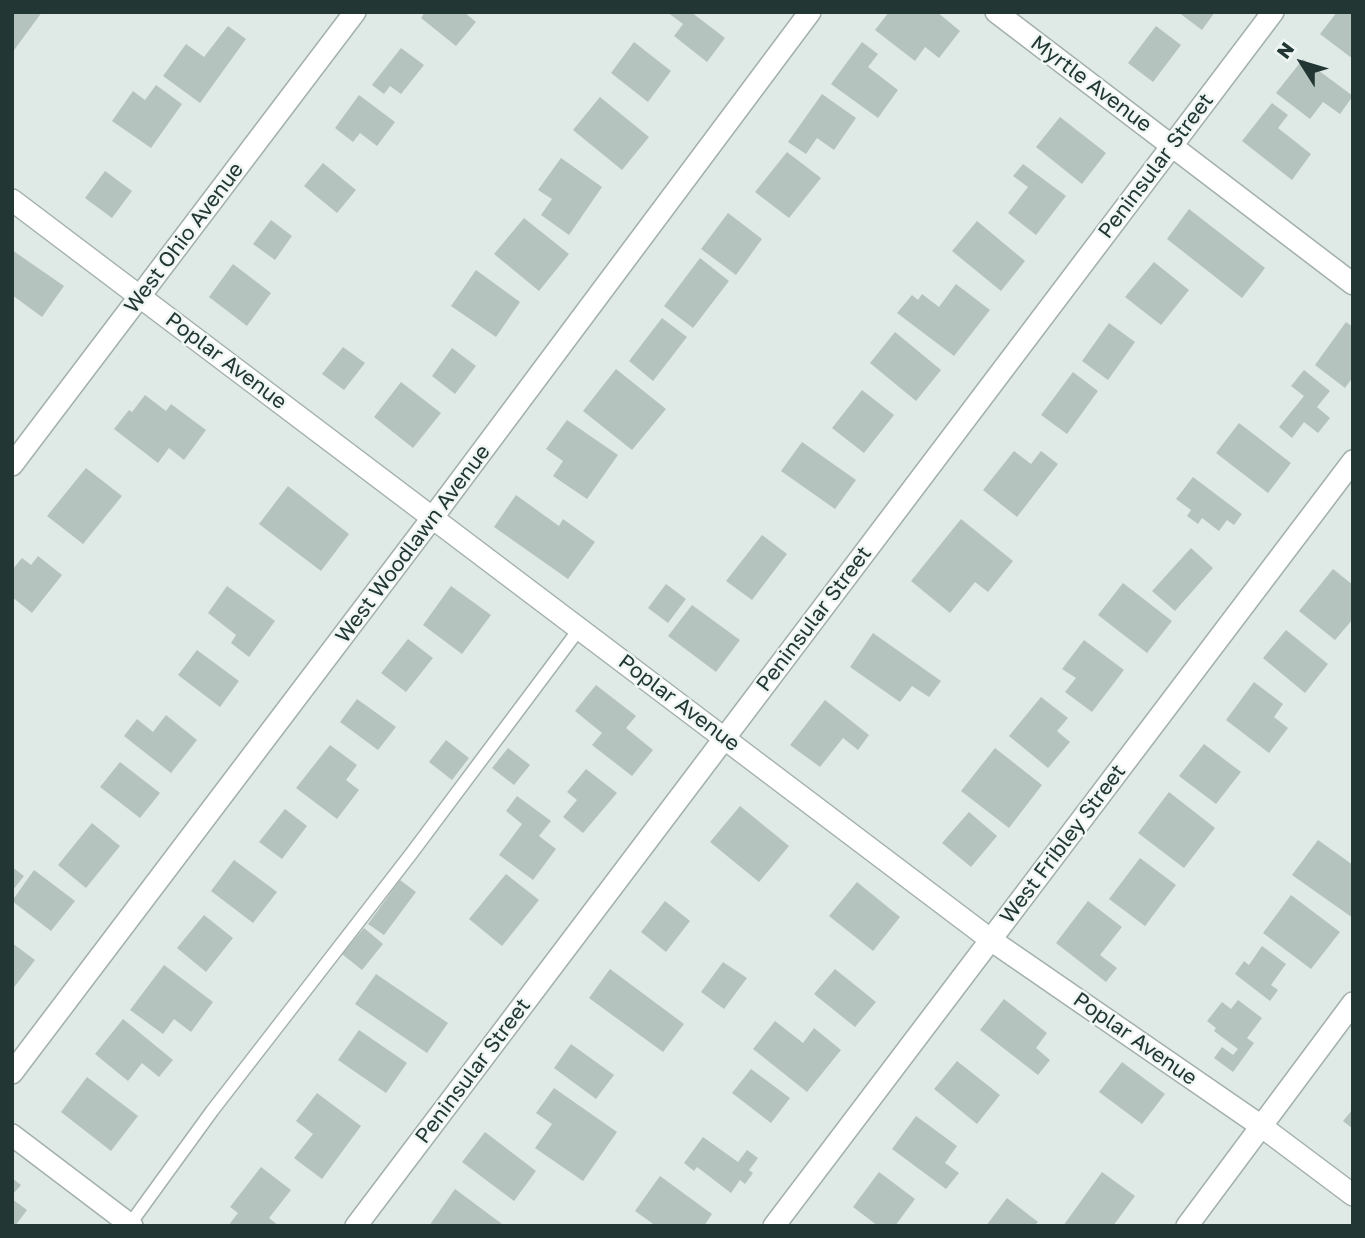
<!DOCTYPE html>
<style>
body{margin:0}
#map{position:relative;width:1365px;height:1238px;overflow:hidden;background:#dfe9e5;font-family:"Golos Text",sans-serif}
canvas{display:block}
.frame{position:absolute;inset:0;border:14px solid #223733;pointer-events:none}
.north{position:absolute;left:1267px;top:28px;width:70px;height:70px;-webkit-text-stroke:5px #eff6f3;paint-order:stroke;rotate:307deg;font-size:19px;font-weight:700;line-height:28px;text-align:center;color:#223733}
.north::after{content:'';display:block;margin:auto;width:24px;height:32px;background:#223733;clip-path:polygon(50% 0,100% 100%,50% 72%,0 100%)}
</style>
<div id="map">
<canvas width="1365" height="1238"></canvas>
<div class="frame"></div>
<div class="north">N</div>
</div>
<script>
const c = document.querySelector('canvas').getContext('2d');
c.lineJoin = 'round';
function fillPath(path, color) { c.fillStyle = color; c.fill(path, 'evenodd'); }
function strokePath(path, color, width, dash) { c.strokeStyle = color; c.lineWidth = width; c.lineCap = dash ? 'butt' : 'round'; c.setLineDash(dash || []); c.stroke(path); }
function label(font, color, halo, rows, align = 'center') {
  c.font = font + ' "Golos Text",sans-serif'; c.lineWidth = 5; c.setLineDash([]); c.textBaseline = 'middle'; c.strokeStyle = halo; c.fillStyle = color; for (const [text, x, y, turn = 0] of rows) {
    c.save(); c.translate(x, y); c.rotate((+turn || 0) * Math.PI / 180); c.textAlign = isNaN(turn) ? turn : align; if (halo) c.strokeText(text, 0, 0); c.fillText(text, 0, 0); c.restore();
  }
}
const building = new Path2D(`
 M12 12H42L12 53Z
 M425 12H464L476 22 456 46 421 18Z
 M667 12H691L725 38 707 62 674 36 683 24Z
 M889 12H937L960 31 939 58 925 47 915 61 875 30Z
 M1178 12H1215L1202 30Z
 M1337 12H1353V59L1320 34Z
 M228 26 246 39 200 103 163 76 186 44 204 57Z
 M1156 26 1181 45 1153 82 1128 63Z
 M634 42 671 71 648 102 611 73Z
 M862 42 878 54 868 67 898 90 878 118 831 84Z
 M401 48 424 65 401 94 390 86 384 94 372 85Z
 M1303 59 1353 96 1340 114 1323 102 1310 119 1276 93Z
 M156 85 182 104 151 148 112 121 133 91 145 100Z
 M822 94 856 118 834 150 817 138 806 154 788 142Z
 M359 95 395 122 377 146 360 133 353 142 335 128Z
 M600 97 649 137 622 170 573 130Z
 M1272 103 1288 115 1278 128 1311 154 1292 180 1242 141Z
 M1060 117 1106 153 1082 184 1036 147Z
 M787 152 821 178 789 218 755 192Z
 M561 158 602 187 569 235 541 215 552 199 538 190Z
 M323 163 356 190 337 213 304 186Z
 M1023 164 1066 196 1036 235 1008 213 1028 187 1013 176Z
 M105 171 132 191 112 218 85 198Z
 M1189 209 1265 268 1242 298 1167 239Z
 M728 213 762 239 736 275 701 249Z
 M524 218 569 254 539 291 494 254Z
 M271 220 292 236 275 260 253 244Z
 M977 221 1025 261 1001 291 952 251Z
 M12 250 64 286 42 317 12 295Z
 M700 258 729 281 693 328 664 306Z
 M1154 262 1189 290 1161 325 1125 297Z
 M233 264 271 293 247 326 209 297Z
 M476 270 520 302 496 337 451 306Z
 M956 284 990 310 954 356 897 313 912 295 918 300 922 294 939 307Z
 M662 318 687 337 653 381 629 361Z
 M1346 322 1353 327V377L1345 388 1315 365Z
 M1109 323 1135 342 1108 380 1082 361Z
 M895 332 941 370 916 401 870 363Z
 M343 347 365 363 344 390 322 374Z
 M452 348 476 366 455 394 432 376Z
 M616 369 666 409 632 450 583 411Z
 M1304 370 1330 391 1317 407 1330 418 1318 433 1304 422 1292 438 1279 427 1304 396 1291 386Z
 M1073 372 1098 391 1067 434 1041 415Z
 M401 382 441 413 413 448 374 417Z
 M862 390 894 415 864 453 832 428Z
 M145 395 166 411 171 404 206 430 184 460 169 448 158 463 114 429 129 410 132 412Z
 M567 420 618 455 587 499 553 476 563 461 546 449Z
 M1239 423 1291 463 1268 493 1216 453Z
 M802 442 856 480 835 509 781 471Z
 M1014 451 1031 464 1041 451 1058 464 1017 517 983 490Z
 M86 468 122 496 83 544 47 516Z
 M1193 477 1242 514 1234 525 1227 520 1219 531 1202 518 1198 524 1187 516 1191 510 1176 499Z
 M288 486 349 534 321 571 259 524Z
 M516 495 559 526 563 519 595 542 568 579 494 527Z
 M961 519 1013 561 988 592 975 582 950 613 911 581Z
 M762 535 787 554 752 600 726 581Z
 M1191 548 1213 568 1175 611 1152 591Z
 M38 556 62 575 32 613 12 597V570L22 558 31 565Z
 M1333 569 1353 585V619L1335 640 1299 611Z
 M1123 583 1172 621 1147 653 1098 615Z
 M666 584 686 599 668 623 648 608Z
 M227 586 275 621 249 657 231 643 236 635 208 613Z
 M451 586 491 615 462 654 423 625Z
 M692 605 740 640 716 672 668 636Z
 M1286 630 1328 664 1305 693 1263 658Z
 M873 633 941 681 929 697 912 686 900 702 850 667Z
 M408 639 433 658 406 692 381 673Z
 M1084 640 1124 670 1092 712 1065 692 1076 678 1062 669Z
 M197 650 239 681 220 707 178 675Z
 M1254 682 1283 704 1274 717 1288 728 1269 753 1226 720Z
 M596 685 636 716 626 728 653 750 632 776 592 745 602 733 575 711Z
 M1041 697 1068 718 1057 731 1070 742 1048 768 1009 736Z
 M357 699 396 727 378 750 340 722Z
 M825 700 869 735 858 750 843 738 820 767 790 745Z
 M166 715 197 740 171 773 124 736 137 719 153 732Z
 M446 740 469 758 452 780 429 762Z
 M1204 744 1241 772 1216 804 1179 776Z
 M330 745 357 765 346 780 359 790 337 819 296 788Z
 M508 748 530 765 514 785 492 768Z
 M995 748 1042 785 1009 828 961 791Z
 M120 762 160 793 140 818 100 787Z
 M586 769 617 793 583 833 563 817 577 800 567 792Z
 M1169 792 1215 828 1184 868 1138 833Z
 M517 796 551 821 539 836 556 849 533 880 499 855 522 824 506 811Z
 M740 806 789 846 759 882 710 842Z
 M285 809 307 826 282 859 259 842Z
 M969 812 997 836 971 867 942 843Z
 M92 823 120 846 86 888 58 865Z
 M1318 840 1353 865V918L1292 875Z
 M1140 858 1176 885 1145 926 1109 899Z
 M234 860 277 892 253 923 211 891Z
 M12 867 24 876 12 891Z
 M34 870 75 901 51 931 12 901Z
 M506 874 539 900 502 946 469 919Z
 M400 880 416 892 384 935 368 924Z
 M857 882 900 917 873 951 829 916Z
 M1291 895 1340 932 1311 969 1263 933Z
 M665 901 690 921 666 952 641 932Z
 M1088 901 1122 927 1100 955 1117 968 1106 982 1056 943Z
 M204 915 233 938 206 972 177 948Z
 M364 928 383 944 362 970 342 954Z
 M12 943 35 960 12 990Z
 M1262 946 1286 964 1271 985 1278 990 1270 1001 1235 974 1244 961 1249 965Z
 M723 962 747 978 724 1009 701 992Z
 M164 965 213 1002 191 1032 174 1019 163 1034 130 1010Z
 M610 969 684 1024 663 1052 589 998Z
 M835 969 876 1002 855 1027 814 994Z
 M376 974 448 1023 427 1053 355 1004Z
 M1004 999 1047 1033 1036 1048 1050 1060 1038 1075 980 1030Z
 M1238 1000 1262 1018 1247 1038 1254 1043 1233 1072 1214 1058 1222 1047 1233 1055 1238 1049 1214 1031 1216 1028 1207 1021 1222 1002 1231 1009Z
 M123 1019 173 1060 159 1077 142 1063 128 1081 95 1054Z
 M775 1021 803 1043 814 1028 841 1050 807 1092 753 1049Z
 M359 1030 407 1063 386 1093 338 1060Z
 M571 1044 614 1075 596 1099 554 1068Z
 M957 1061 1000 1095 977 1124 934 1089Z
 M1122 1062 1165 1094 1142 1124 1099 1092Z
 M751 1069 790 1098 771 1123 732 1093Z
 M87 1077 138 1116 111 1151 61 1112Z
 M554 1088 617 1132 583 1181 535 1148 552 1124 536 1113Z
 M317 1093 361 1126 322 1179 294 1158 313 1134 296 1121Z
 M1353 1109V1129L1343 1121Z
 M916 1116 957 1146 945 1163 959 1173 946 1189 892 1149Z
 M485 1132 536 1171 514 1201 462 1162Z
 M703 1137 738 1162 747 1150 758 1158 749 1170 753 1173 745 1184 740 1180 731 1193 697 1167 694 1171 684 1163Z
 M261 1167 291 1190 269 1218 279 1226H228L238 1213 230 1207Z
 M879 1172 915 1199 895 1226H878L853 1207Z
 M1102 1172 1135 1196 1113 1226H1063Z
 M660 1176 712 1214 704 1226H656L635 1211Z
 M12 1178 21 1185 12 1195Z
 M455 1189 502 1224 501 1226H429Z
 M1007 1198 1038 1222 1034 1226H986Z
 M12 1199 27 1210 15 1226H12Z`);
const service = new Path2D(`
 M130 1224 212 1111 411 854 580 628`);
const minor = new Path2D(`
 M996 12 1353 284
 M12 200 991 940 1261 1126 1353 1195
 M12 465 355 12
 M12 1073 433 517 810 12
 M12 1135 132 1226
 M356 1226 1273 12
 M774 1226 1353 461
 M1187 1226 1353 1003`);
const streetNames = [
 ["Myrtle Avenue",1091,84,37],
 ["Peninsular Street",1156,166,-53],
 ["West Ohio Avenue",184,238,-53],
 ["Poplar Avenue",226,361,37],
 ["West Woodlawn Avenue",413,544,-53],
 ["Peninsular Street",814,619,-53],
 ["Poplar Avenue",679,703,37],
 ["West Fribley Street",1063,844,-53],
 ["Poplar Avenue",1135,1039,35],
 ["Peninsular Street",473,1071,-53]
];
fillPath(building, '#b5c3be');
strokePath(service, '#a3b0ac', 15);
strokePath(minor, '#a3b0ac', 24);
strokePath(service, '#fff', 12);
strokePath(minor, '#fff', 21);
label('21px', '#223733', '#eff6f3', streetNames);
</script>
